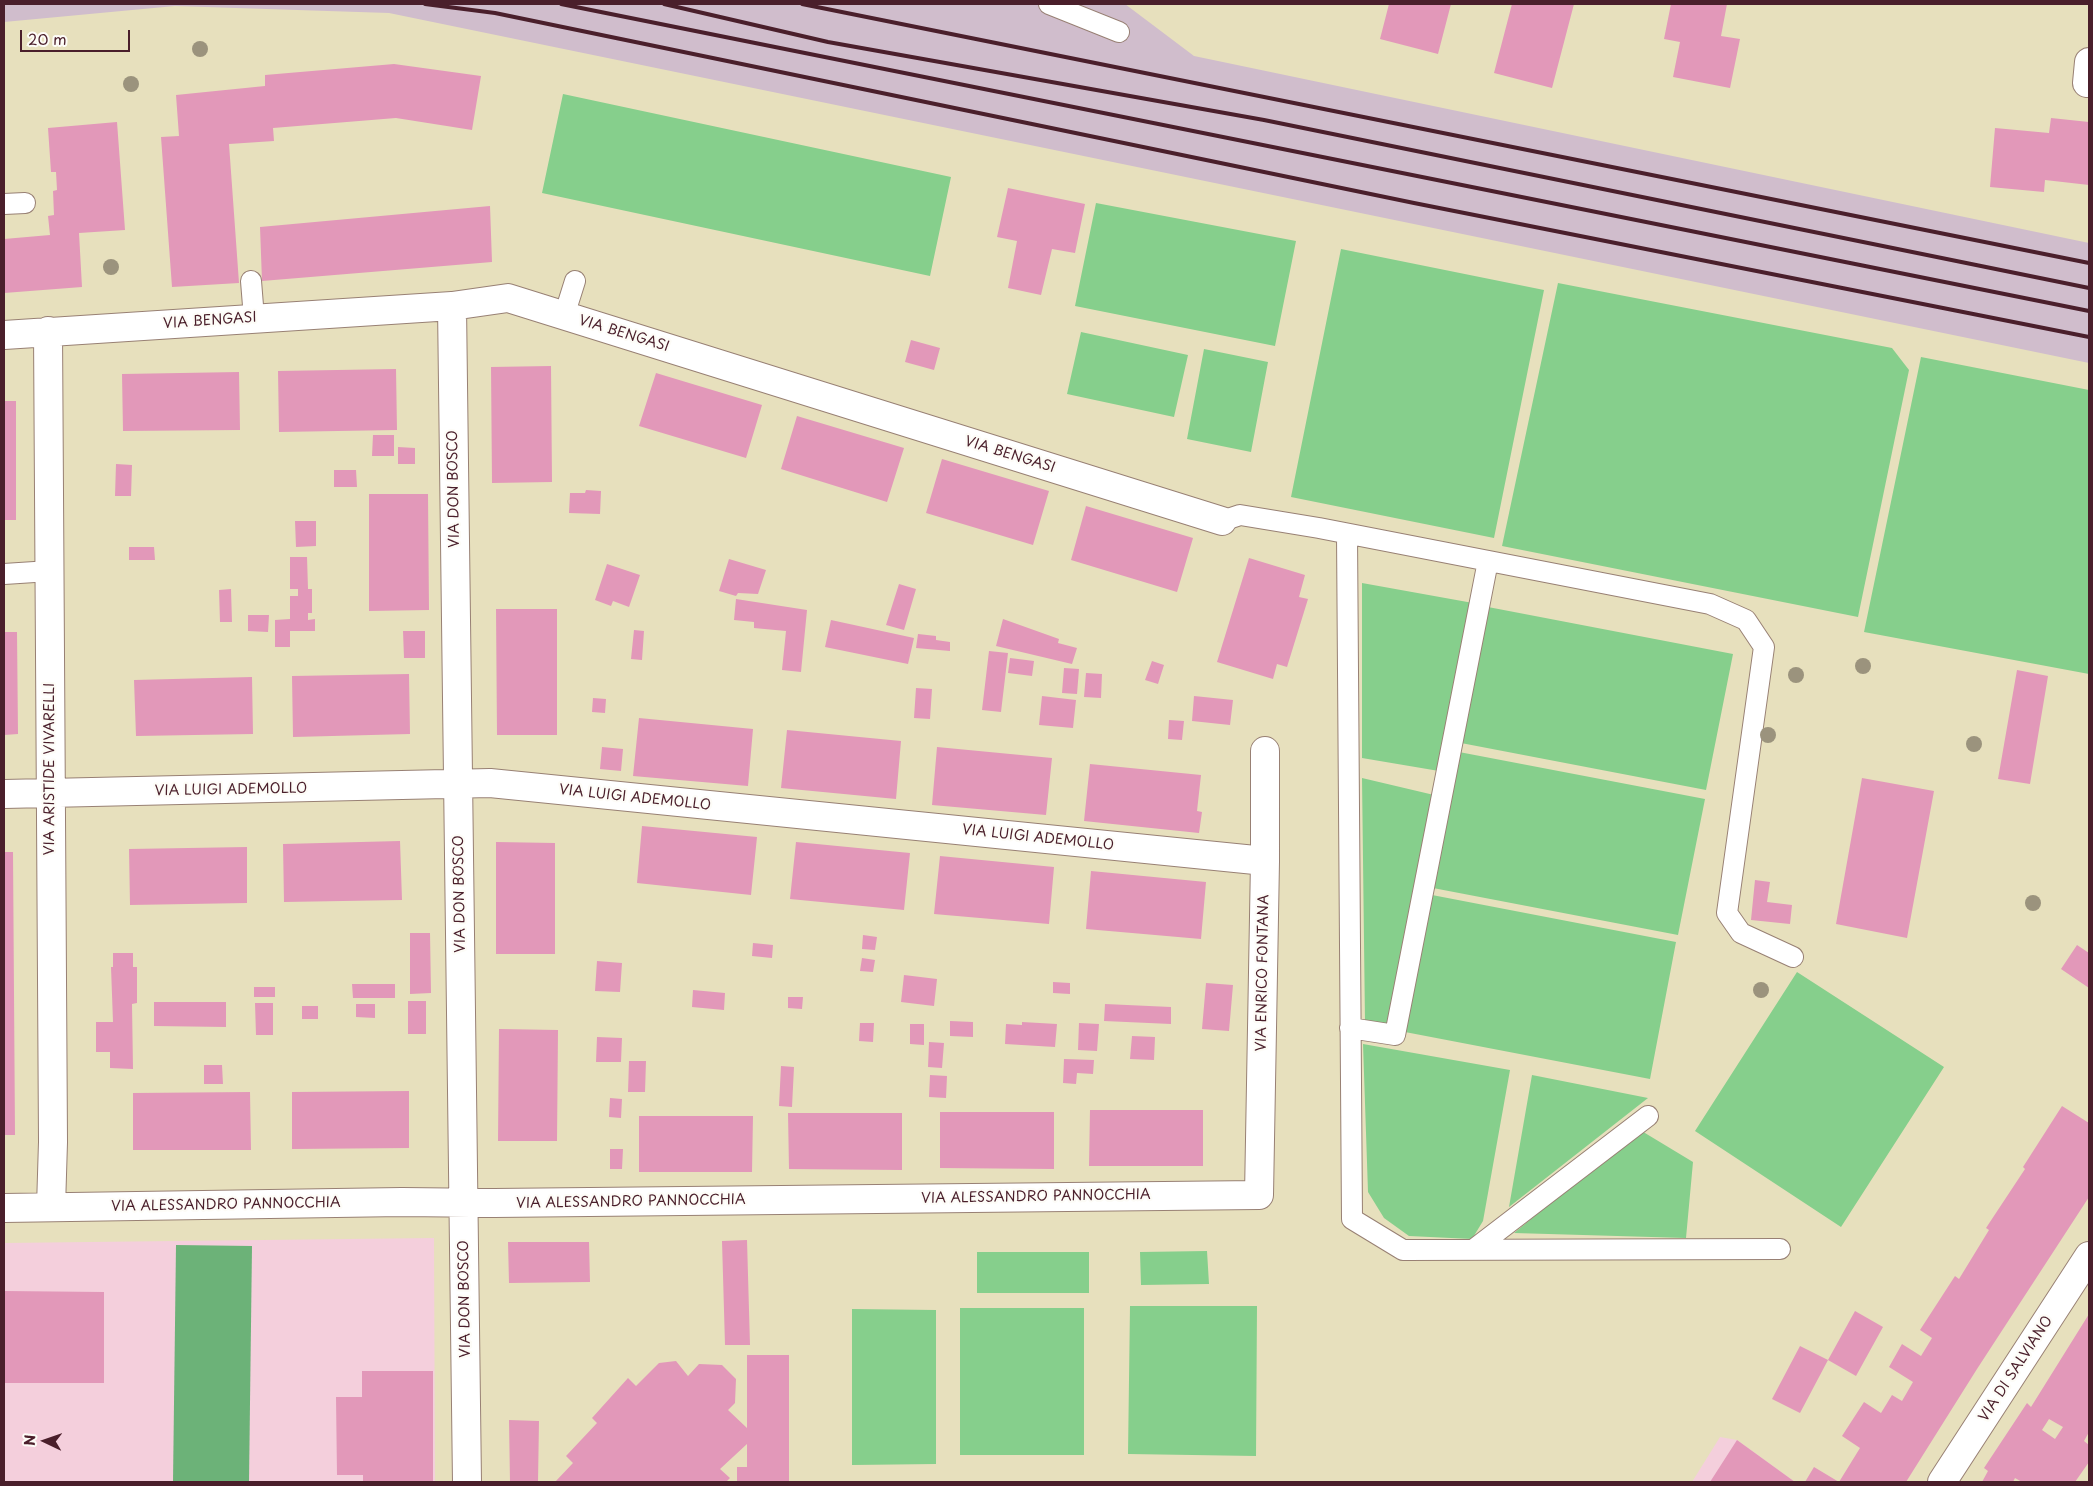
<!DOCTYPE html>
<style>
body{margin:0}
#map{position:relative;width:2093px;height:1486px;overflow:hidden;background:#e7e0bd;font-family:"Playpen Sans",sans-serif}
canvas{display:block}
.frame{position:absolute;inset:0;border:5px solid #4a1f2b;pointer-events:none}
.north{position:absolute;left:20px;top:1416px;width:50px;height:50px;-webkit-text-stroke:4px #fdfcf7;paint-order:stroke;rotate:273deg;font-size:14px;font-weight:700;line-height:20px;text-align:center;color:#4a1f2b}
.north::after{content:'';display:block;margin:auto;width:18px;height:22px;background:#4a1f2b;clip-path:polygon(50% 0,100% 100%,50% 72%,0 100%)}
.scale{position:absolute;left:20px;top:30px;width:110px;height:22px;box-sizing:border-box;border:2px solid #4a1f2b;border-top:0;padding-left:6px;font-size:15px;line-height:18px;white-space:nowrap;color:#4a1f2b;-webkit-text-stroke:4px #fdfcf7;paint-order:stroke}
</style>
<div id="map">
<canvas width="2093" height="1486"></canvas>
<div class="frame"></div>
<div class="north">N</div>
<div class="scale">20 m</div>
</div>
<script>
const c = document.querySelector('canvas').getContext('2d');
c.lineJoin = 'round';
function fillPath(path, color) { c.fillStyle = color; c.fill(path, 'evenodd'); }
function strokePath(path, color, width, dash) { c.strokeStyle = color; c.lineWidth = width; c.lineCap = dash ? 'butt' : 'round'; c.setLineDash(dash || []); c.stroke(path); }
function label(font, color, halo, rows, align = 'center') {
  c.font = font + ' "Playpen Sans",sans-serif'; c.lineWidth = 4.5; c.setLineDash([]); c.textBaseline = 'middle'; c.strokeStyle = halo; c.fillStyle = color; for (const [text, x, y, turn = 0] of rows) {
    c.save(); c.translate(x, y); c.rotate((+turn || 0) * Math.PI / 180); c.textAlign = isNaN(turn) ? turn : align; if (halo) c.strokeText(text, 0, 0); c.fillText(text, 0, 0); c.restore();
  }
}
const built = new Path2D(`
 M434 1238 435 1482H4V1243Z
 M1720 1437 1737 1440 1795 1482H1692Z`);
const industrial = new Path2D(`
 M4 4H1125L1194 56 2089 243V363L389 13 175 6 4 22Z`);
const green = new Path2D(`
 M563 94 951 177 930 276 542 193Z
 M1096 203 1296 241 1275 346 1075 306Z
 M1341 249 1544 290 1494 538 1291 497Z
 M1558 283 1892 348 1909 370 1858 617 1502 546Z
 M1081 332 1188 355 1174 417 1067 394Z
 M1204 349 1268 362 1251 452 1187 439Z
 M1921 357 2089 390V674L1864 632Z
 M1362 583 1473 603 1439 771 1362 758Z
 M1488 607 1733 654 1706 790 1461 743Z
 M1459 752 1705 799 1678 935 1433 888Z
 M1362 778 1434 795 1390 1026 1365 1022Z
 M1432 895 1676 942 1650 1079 1405 1032Z
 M1797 972 1944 1067 1841 1227 1695 1131Z
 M1363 1044 1510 1070 1483 1221 1472 1239 1409 1236 1384 1218 1368 1192Z
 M1532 1075 1648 1098 1509 1207Z
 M1640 1130 1693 1162 1686 1238 1514 1233Z
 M1207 1251 1209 1284 1141 1285 1140 1252Z
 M977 1252H1089V1293H977Z
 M1130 1306H1257L1256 1456 1128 1454Z
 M960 1308H1084V1455H960Z
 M852 1309 936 1310V1464L852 1465Z`);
const forest = new Path2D(`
 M176 1245 252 1246 249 1482H173Z`);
const building = new Path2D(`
 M1389 4H1451L1438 54 1380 39Z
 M1512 4H1574L1552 88 1494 73Z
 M1671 4H1727L1721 36 1740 39 1730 88 1673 77 1680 42 1664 39Z
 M394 64 481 76 472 130 396 118 273 128 274 141 229 144 239 283 172 287 161 137 179 136 176 95 265 86V75Z
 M2051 118 2089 122V185L2045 180 2044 192 1990 187 1995 128 2049 133Z
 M117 122 125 230 79 233 82 287 4 293V239L50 235 48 216 54 215 53 191 57 190 56 172H51L48 128Z
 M1008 188 1085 204 1075 253 1052 249 1041 295 1008 288 1017 241 997 237Z
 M490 206 492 262 262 281 260 227Z
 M911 340 940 348 934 370 905 362Z
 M551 366 552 482 492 483 491 367Z
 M396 369 397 430 279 432 278 371Z
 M239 372 240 430 123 431 122 374Z
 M656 373 762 405 746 458 639 426Z
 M4 401H16V520H4Z
 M797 416 904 448 887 502 781 469Z
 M373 435H394V456H372Z
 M398 447 415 448V464H398Z
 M942 459 1049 491 1033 545 926 513Z
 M116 464 132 465 131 496H115Z
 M334 470H356L357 487H334Z
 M586 490 601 491 600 514 569 513 570 493H585Z
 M369 494H428L429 610 369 611Z
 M1086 506 1193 538 1177 592 1071 560Z
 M295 521H316V546L296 547Z
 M129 547H154L155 560H129Z
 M290 557H307L308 589H312V613H308V620L315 619V631H290V647H275V620L290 619V596H298V589H290Z
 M1249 558 1305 575 1299 597 1308 599 1287 667 1277 664 1273 679 1217 662Z
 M729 559 766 570 758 594 738 593 736 596 719 591Z
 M607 564 640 575 629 607 613 601 611 606 595 600Z
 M899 584 916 589 904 630 886 625Z
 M231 589 232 622H220L219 590Z
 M736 599 807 610 801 672 782 670 786 631 754 628V622L734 620Z
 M496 609H557V735H497Z
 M248 615H269L268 632 248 631Z
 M1003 619 1059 639 1058 643 1077 648 1072 664 996 646Z
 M831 620 914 638 908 664 825 647Z
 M634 630 644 631 642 660 631 659Z
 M403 631H425V658H404Z
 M4 632H17L18 734 4 735Z
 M918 634 936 636V640L950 642V651L916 648Z
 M989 651 1008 653 1001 712 982 710Z
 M1010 658 1034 661 1032 676 1008 673Z
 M1152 661 1164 665 1158 684 1145 680Z
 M1064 668 1079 669 1077 694 1062 693Z
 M2017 670 2048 676 2030 784 1998 779Z
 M1086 673 1102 674 1101 698 1084 697Z
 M409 674 410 734 293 737 292 676Z
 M252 677 253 734 136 736 134 680Z
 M916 688 932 689 930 719 914 718Z
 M1042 696 1076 700 1073 728 1039 725Z
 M1194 696 1233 700 1230 725 1192 721Z
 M593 698 606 699 605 713 592 712Z
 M639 718 753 729 748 786 633 776Z
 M1169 720 1184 721 1182 740 1168 739Z
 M787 730 901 741 896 799 781 788Z
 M602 747 623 749 621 771 600 769Z
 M937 747 1052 758 1046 815 932 805Z
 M1090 764 1201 775 1197 811 1202 812 1199 833 1084 821Z
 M1862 778 1934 791 1907 938 1836 924Z
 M642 826 757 837 751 895 637 883Z
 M400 841 402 900 284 902 283 844Z
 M496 842 555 843V954H496Z
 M796 842 910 853 904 910 790 899Z
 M247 847V903L130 905 129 849Z
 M4 852H13L15 1135H4Z
 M940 856 1054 867 1049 924 934 914Z
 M1091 871 1206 882 1201 939 1086 929Z
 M1755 880 1770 882 1767 902 1792 905 1790 924 1751 920Z
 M410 933H430L431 993 410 994Z
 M863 935 877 937 875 950 862 949Z
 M753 943 773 945 772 958 752 956Z
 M2077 945 2089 953V988L2061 969Z
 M113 953H133V967H137V1003L132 1004 133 1069 110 1068V1052H96V1022H113L111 967H113Z
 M862 958 875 960 873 972 860 971Z
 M597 961 622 963 620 992 595 991Z
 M904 975 937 979 934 1006 901 1002Z
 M1053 982 1070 983V994L1053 993Z
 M1206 983 1233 985 1229 1031 1202 1029Z
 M352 984H395V998H353Z
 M254 987H275V997H254Z
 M693 990 725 993 724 1010 692 1007Z
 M788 997H803L802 1009 788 1008Z
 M408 1001H426V1034H408Z
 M154 1002H226V1027L154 1026Z
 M255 1003H273V1035H256Z
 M356 1004H375V1018L356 1017Z
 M1105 1004 1171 1007V1024L1104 1021Z
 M302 1006H318V1019H302Z
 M950 1021 973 1022V1037L950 1036Z
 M1022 1022 1057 1024 1055 1047 1005 1044 1006 1024 1022 1025Z
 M860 1023H874L873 1042 859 1041Z
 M1079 1023 1099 1024 1097 1051 1078 1050Z
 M910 1024H924V1045L910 1044Z
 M499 1029 558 1030 557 1141H498Z
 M1132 1036 1155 1037 1154 1060 1130 1059Z
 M597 1037 622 1038 621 1062H596Z
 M929 1042 944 1043 942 1068 928 1067Z
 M1064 1059 1094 1060 1093 1074 1077 1073 1076 1084 1063 1083Z
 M629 1061H646L645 1092H628Z
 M204 1065H222L223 1084H204Z
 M781 1066 794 1067 792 1107 779 1106Z
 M930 1075 947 1076 946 1098 929 1097Z
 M409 1091V1148L292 1149V1092Z
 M250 1092 251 1150H133V1093Z
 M610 1098 622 1099 621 1118 609 1117Z
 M2062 1106 2089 1123V1197L1977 1369 1906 1482H1805L1814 1467 1839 1482 1860 1448 1842 1436 1864 1402 1881 1413 1892 1395 1902 1401 1913 1382 1889 1367 1902 1344 1921 1356 1932 1338 1920 1330 1955 1276 1959 1279 1989 1230 1986 1228 2025 1169 2023 1167Z
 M1090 1110H1203V1166H1089Z
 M940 1112H1054V1169L940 1168Z
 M788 1113H902V1170L789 1169Z
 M639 1116H753L752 1172H639Z
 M610 1149H623L622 1169H610Z
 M747 1240 750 1345H725L722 1241Z
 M508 1242H589L590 1282 509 1283Z
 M4 1291 104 1292V1383H4Z
 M1855 1311 1883 1327 1856 1376 1828 1360Z
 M2089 1314V1432L2084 1441 2089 1445V1462L2075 1482H2022L2015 1478 2013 1482H1982L1988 1471 1984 1468 2027 1403 2031 1407ZM2049 1419 2063 1427 2055 1439 2042 1430Z
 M1800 1346 1828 1360 1800 1413 1772 1399Z
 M747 1355H789V1482H737V1467H747V1444L720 1469 730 1478 726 1482H555L573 1463 566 1456 597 1423 592 1418 628 1378 636 1386 659 1363 676 1361 688 1376 699 1364 722 1365 736 1379 735 1403 728 1410 747 1428Z
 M362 1371H433V1482H363V1475H337L336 1397H362Z
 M509 1420 539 1421 538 1482H510Z
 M1737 1440 1795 1482H1710Z`);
const service = new Path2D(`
 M1049 4 1119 32
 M4 204 25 203
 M251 281 254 318
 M564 316 575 281
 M1222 521 1240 515 1319 528 1710 604 1746 620 1764 647 1727 913 1741 933 1793 957
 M1347 534 1352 1219 1403 1250 1780 1249
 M4 574 50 571
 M1350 1028 1395 1035 1488 561
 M1473 1250 1648 1116`);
const minor = new Path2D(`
 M2089 62 2087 83H2089
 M452 306 467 1482
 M48 331 53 1142 51 1207
 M4 335 452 306 508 298 1222 521
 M4 794 490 783 1265 861
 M4 1208 402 1202 494 1203 1259 1195 1265 861V751
 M1942 1482 2089 1256`);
const rail = new Path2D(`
 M425 4 495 13 1414 203 2089 337
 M561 4 2089 311
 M664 4 828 42 1264 120 2089 288
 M802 4 2089 263`);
const trees = [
 [200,49],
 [131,84],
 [111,267],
 [1863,666],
 [1796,675],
 [1768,735],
 [1974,744],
 [2033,903],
 [1761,990]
];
const streetNames = [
 ["VIA BENGASI",210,321,-4],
 ["VIA BENGASI",624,334,17],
 ["VIA BENGASI",1010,455,17],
 ["VIA DON BOSCO",454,489,-91],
 ["VIA ARISTIDE VIVARELLI",50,769,-90],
 ["VIA LUIGI ADEMOLLO",231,790,-1],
 ["VIA LUIGI ADEMOLLO",635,798,6],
 ["VIA LUIGI ADEMOLLO",1038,838,6],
 ["VIA DON BOSCO",460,894,-91],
 ["VIA ENRICO FONTANA",1263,973,-89],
 ["VIA ALESSANDRO PANNOCCHIA",1036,1197,-1],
 ["VIA ALESSANDRO PANNOCCHIA",631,1202,-1],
 ["VIA ALESSANDRO PANNOCCHIA",226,1205,-1],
 ["VIA DON BOSCO",465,1299,-91],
 ["VIA DI SALVIANO",2016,1369,-57]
];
fillPath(built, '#f4cfdc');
fillPath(industrial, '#d0bdcc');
fillPath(green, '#86cf8c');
fillPath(forest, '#6cb278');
fillPath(building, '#e298b9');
strokePath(service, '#988074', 22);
strokePath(minor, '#988074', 30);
strokePath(service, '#fff', 20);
strokePath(minor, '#fff', 28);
strokePath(rail, '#4a1f2b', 4);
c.fillStyle = '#9b937d';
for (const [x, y] of trees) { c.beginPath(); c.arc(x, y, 8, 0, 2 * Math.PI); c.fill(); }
label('14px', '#4a1f2b', '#fdfcf7', streetNames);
</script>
